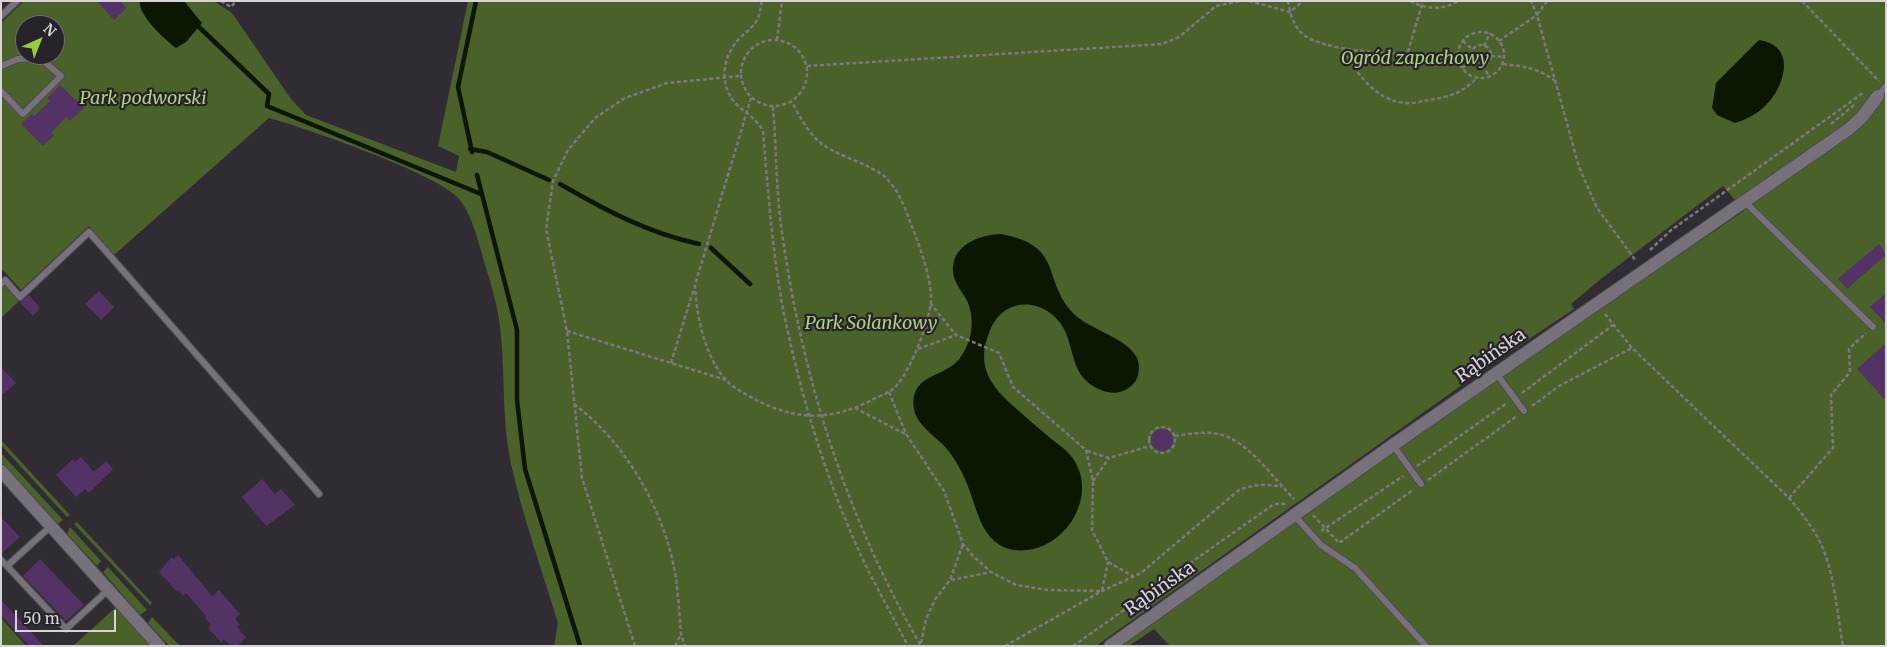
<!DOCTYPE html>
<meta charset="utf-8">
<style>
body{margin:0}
#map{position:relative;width:1887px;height:647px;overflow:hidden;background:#312c34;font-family:Merriweather,serif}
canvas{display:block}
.frame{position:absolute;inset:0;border:2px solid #d7d4d9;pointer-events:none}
.north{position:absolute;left:15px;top:15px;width:50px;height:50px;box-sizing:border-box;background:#27222a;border:1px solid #6d6970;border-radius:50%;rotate:44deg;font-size:14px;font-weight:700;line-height:20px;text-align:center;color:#d7d4d9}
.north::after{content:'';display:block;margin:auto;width:18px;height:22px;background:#95cc3a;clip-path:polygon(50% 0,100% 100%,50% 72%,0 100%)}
.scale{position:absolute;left:15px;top:610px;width:101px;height:22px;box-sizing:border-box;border:2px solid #d7d4d9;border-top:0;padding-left:6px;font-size:15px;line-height:18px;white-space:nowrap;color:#d7d4d9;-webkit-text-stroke:4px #27222a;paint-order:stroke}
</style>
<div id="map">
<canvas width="1887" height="647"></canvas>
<div class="frame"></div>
<div class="north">N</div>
<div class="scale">50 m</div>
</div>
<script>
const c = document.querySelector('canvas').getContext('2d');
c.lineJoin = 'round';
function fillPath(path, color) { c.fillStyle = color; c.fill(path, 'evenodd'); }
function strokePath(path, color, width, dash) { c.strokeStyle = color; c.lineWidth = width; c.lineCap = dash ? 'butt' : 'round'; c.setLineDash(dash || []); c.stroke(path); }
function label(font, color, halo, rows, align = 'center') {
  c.font = font + ' Merriweather,serif'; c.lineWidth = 4.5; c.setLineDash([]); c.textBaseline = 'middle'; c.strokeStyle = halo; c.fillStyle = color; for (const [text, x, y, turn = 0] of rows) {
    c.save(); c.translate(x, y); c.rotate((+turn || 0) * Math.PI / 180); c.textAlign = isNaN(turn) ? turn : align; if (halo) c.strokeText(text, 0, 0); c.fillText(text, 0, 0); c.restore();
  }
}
const green = new Path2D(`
 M24 1H214L232 13 291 99 306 115 456 172 459 156 438 146 468 1H1886V646H1170L1154 629 1129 646H1117L1446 413 1744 211 1723 186 1602 278 1571 304 1574 309 1490 365 1096 646H554L558 623C542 571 523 517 511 464 502 422 505 378 501 336 499 307 489 278 481 251 476 233 471 214 459 199 439 174 305 128 269 118L114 255 89 226 21 290 1 268V23ZM25 25H55V55H25Z
 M4 285 19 301 1 318V288Z
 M1 440 70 515 67 517 1 445Z
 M1 453 63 520 58 524 1 462Z
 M77 522 152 603 150 605 74 524Z
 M70 527 101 561 97 566 67 534Z
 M108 567 147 610 140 615 103 572Z
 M116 607 151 646H73Z
 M152 617 180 646H169L148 623Z
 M1 618 26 646H1Z`);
const water = new Path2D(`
 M140 1H184L202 23 186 42 176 48C165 40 137 14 140 1Z
 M1759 40C1799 46 1784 90 1763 108 1755 115 1745 120 1735 123L1717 115 1712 108 1716 83Z
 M1001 234C1065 246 1041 279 1073 313 1091 333 1148 341 1138 375 1136 383 1130 388 1123 391 1116 394 1108 393 1101 390 1070 377 1076 353 1064 329 1053 308 1027 297 1006 310 998 315 992 324 989 333 977 363 988 383 1010 403 1023 415 1036 426 1049 437 1056 443 1066 449 1071 456 1102 495 1063 556 1014 550 983 545 978 513 969 489 964 475 956 460 947 449 937 437 916 425 914 409 909 373 946 378 960 358 972 342 975 321 968 303 964 293 954 284 953 272 951 245 979 235 1001 234Z`);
const stream = new Path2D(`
 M199 27 269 94 267 106 481 194
 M470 149 487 152 549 180
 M472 152 458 87 476 1
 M477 175 517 330V400L525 469 580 646
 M560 184C605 210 648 233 699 244
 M711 248 750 284`);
const building = new Path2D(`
 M97 1H120L126 8 114 20Z
 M60 85 84 108 70 121 66 117 51 133 54 135 43 146 21 124 32 114 34 116 50 101 47 98Z
 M1879 244 1886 255 1847 289 1838 279Z
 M99 291 114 307 101 320 85 304Z
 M1886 293V324L1870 307Z
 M29 295 40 308 33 316 20 302Z
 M1886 343V401L1857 369Z
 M1 367 16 383 1 396Z
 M1151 440a11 11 0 1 1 22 0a11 11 0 1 1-22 0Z
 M81 457 94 472 106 461 113 469 89 493 85 489 76 497 56 475 73 459 75 462Z
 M262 479 275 494 281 489 295 505 266 526 242 497Z
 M1 517 20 537 1 554Z
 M178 555 212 596 219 590 240 614 235 619 240 625 237 627 246 638 237 646H231L224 639 221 642 208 628 211 625 205 618 206 616 186 593 183 596 179 591 177 592 159 572 172 557 173 559Z
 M40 559 84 605 66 621 23 576Z
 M1 600 44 646H29L1 615Z`);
const path = new Path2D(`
 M221 1 231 7 236 1
 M762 1C760 9 760 17 755 23 750 30 743 34 738 40 725 55 720 75 729 94 737 110 755 115 763 131 769 200 773 269 789 337 807 417 833 499 869 572 882 597 895 621 908 646
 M1249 1 1290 12 1303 1
 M1288 1C1290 14 1295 31 1307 37 1340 56 1419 53 1458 56
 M1410 1C1426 9 1442 11 1458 1
 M1547 1 1537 15 1579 167 1597 208 1636 261
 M1802 1 1879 81
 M1458 55a23 23 0 1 1 46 0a23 23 0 1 1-46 0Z
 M741 73a33 33 0 1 1 66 0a33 33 0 1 1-66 0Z
 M777 40 782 1
 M1463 41 1473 50
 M1499 41 1537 15 1531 1
 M1471 55a10 10 0 1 1 20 0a10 10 0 1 1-20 0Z
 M1484 46 1490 33
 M1344 50C1356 73 1377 102 1406 103 1414 104 1422 101 1429 100 1452 96 1460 94 1477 78
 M1408 52 1423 1
 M1491 56 1504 57
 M1503 64C1522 66 1539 68 1555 81
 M1483 65 1489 77
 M807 66 1162 44 1179 37 1216 6 1240 1
 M1462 68 1473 61
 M751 98 695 285C696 315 705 357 726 380 733 388 746 394 754 399 797 421 830 421 872 400 881 395 892 392 898 384 911 368 930 321 931 300 932 279 919 244 911 224 905 208 898 189 886 178 871 164 839 157 822 144 809 134 799 116 792 102
 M773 107C776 143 776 180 780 217 799 368 844 514 921 646
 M1831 124 1854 105
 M1650 250 1670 231 1863 93
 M930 303 956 335 999 353 1013 387 1086 450 1093 481 1092 530 1108 562 1133 576
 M1605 314 1632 348 1789 498C1800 511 1811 525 1819 540 1834 568 1837 613 1843 646
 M567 331 726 380
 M918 349 956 335
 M671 363 694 288
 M889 392 906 434 944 491 963 544 974 557 991 572 1016 585 1048 590 1102 591 1108 562
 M1522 393 1613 325
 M574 404C623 441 657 498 672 558 678 583 679 609 681 634L685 646
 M1532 406 1559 386 1632 348
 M855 408 905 434
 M1149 440a13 13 0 1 1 26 0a13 13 0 1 1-26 0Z
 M1175 436C1189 434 1204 431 1218 434 1247 439 1274 479 1294 499
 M1087 451 1109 458 1150 446
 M1417 466 1507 403
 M1428 480 1517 416
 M1093 481 1109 458
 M1789 498 1833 448 1831 395 1850 372 1849 349 1866 333
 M1313 515 1339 543 1413 490
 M1321 531 1403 476
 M951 580 991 572
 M921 643 926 619 936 598 950 580 963 544
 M635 646 582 478 567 331 546 229 553 181 568 150 595 118 625 98 667 83 740 76
 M675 646 681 634
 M1005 646 1102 591 1141 573 1239 490C1253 485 1266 483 1281 487
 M1073 646 1274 504H1288`);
const lane = new Path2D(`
 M1 16 17 1
 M1 66 18 59 40 58 61 76 23 114 1 91
 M1878 96 1886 86
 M1745 202 1873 327
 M1 284 5 280 20 297 89 232 319 494
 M1496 373 1524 411
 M1393 445 1421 484
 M1294 515 1321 545 1355 568 1426 646
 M1 560 7 566 51 526
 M7 566 66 629 108 590`);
const street = new Path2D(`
 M1 471 159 646
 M1110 646 1393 445 1849 129 1862 117 1878 96`);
const parkNames = [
 ["Ogród zapachowy",1415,59],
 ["Park podworski",143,99],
 ["Park Solankowy",871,324]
];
const streetNames = [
 ["Rąbińska",1491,356,-35],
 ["Rąbińska",1160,589,-35]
];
fillPath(green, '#4a612a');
fillPath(water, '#0b1700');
strokePath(stream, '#0b1700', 4.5);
fillPath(building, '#533266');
strokePath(lane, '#4e4a51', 8);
strokePath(street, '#4e4a51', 14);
strokePath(path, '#7c787e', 2.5, [4, 2.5]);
strokePath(lane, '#76717a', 6);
strokePath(street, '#76717a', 12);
label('italic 18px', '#add37b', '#27222a', parkNames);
label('18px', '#d7d4d9', '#27222a', streetNames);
</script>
